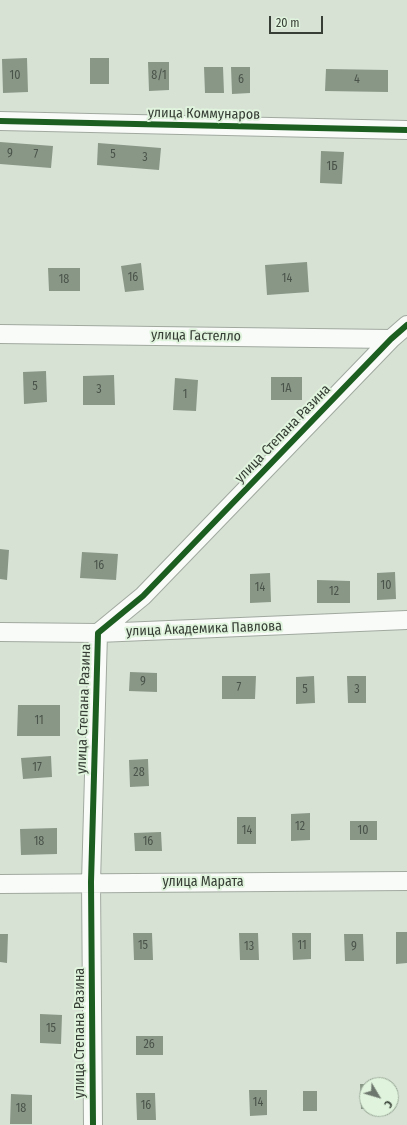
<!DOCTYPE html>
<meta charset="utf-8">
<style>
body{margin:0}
#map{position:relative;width:407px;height:1125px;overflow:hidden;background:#d7e2d5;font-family:"Fira Sans Condensed",sans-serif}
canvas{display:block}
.north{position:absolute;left:359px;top:1077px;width:40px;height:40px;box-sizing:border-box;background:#e0f4dd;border:1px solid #9cab9a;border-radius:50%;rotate:128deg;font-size:11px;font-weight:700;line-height:16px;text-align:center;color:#363e35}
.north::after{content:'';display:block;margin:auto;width:14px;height:18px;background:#6e776d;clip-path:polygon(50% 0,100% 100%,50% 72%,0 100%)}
.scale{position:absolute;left:269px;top:16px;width:54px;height:18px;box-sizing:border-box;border:2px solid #363e35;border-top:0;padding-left:5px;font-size:12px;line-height:14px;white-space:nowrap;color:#363e35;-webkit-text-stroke:3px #e0f4dd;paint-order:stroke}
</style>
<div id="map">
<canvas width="407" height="1125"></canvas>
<div class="north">С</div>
<div class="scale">20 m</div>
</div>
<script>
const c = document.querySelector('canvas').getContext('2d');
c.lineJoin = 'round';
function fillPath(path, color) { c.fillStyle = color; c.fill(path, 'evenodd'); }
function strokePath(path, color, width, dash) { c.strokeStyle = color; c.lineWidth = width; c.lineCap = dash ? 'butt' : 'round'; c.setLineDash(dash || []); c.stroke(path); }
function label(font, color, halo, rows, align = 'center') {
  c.font = font + ' "Fira Sans Condensed",sans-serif'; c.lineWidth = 4; c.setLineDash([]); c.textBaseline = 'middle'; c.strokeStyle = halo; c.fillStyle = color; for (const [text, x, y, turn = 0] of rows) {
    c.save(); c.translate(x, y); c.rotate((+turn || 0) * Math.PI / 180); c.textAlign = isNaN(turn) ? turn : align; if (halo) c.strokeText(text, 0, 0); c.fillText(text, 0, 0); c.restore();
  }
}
const building = new Path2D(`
 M27 58 28 92 3 93 2 59Z
 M90 58H109V84H90Z
 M148 62H169V90L149 91Z
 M204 67H223L224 93H205Z
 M231 67H250V93L232 94Z
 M326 69 388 70V92L325 91Z
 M0 142 53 146 51 168 0 164Z
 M98 143 161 148 159 170 97 165Z
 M321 151 344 152 342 184 320 183Z
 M307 262 309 292 267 295 265 265Z
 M141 263 144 290 125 292 121 266Z
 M48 268H80V291H49Z
 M46 371 47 402 24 404 23 372Z
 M114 375 115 405H83V376Z
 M271 377H302V400H271Z
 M175 378 198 380 196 411 173 410Z
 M0 549 9 550 7 580 0 579Z
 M82 552 118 554 116 580 80 578Z
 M395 572 396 599 377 600V573Z
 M270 573 271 602 250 603V574Z
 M317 580 350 581V603H317Z
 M130 672 157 673V692L129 691Z
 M222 676H256L255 699H222Z
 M314 676 315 703 296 704V677Z
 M347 676H366V703H348Z
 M18 705H60V736H17Z
 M51 756 52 777 23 779 21 758Z
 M148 759 149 786 130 787 129 760Z
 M310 813V840L291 841V814Z
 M237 817H256V844H237Z
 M350 821H377V840H350Z
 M57 828V854L21 855 20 829Z
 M161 832 162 851H135L134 833Z
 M396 932H407V963L396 964Z
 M133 933H152L153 960H134Z
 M239 933H258L259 960H240Z
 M292 933H311V959L293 960Z
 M0 934H8L7 963 0 962Z
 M344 934H363L364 961H345Z
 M40 1014 62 1015 61 1044 40 1043Z
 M136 1036H163V1055H136Z
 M360 1084H367V1109H361Z
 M249 1090H267V1115L250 1116Z
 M303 1091H317V1111H303Z
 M136 1093H155L156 1120H137Z
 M11 1094 32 1095V1124H10Z`);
const minor = new Path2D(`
 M0 121 407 130
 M0 334 391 339
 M0 632 98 633 407 620
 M0 884 407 881
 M93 1125 91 882 98 633 143 596 391 339 407 325`);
const cycleway = new Path2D(`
 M0 121 407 130
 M93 1125 91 882 98 633 143 596 391 339 407 325`);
const numberNames = [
 ["10",15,76],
 ["8/1",159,76],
 ["6",241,80],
 ["4",357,80],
 ["9",10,154],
 ["7",36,155],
 ["5",113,155],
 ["3",145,158],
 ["1Б",332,167],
 ["16",133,278],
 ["14",287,279],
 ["18",64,280],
 ["5",35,387],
 ["1А",286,389],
 ["3",99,390],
 ["1",185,395],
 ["16",99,566],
 ["10",386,586],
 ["14",260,588],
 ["12",334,592],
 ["9",143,682],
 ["7",239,688],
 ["5",305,690],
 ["3",357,690],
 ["11",39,721],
 ["17",37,768],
 ["28",139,773],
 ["12",300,827],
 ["14",247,831],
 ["10",363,831],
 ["18",39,842],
 ["16",148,842],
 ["15",143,946],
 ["11",302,946],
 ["13",249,947],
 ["9",354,947],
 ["15",51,1029],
 ["26",149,1045],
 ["14",258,1103],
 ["16",146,1106],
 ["18",21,1109]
];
const streetNames = [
 ["улица Коммунаров",204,114,1],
 ["улица Гастелло",196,336,1],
 ["улица Степана Разина",283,434,-46],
 ["улица Академика Павлова",204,629,-2],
 ["улица Степана Разина",84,709,-88],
 ["улица Марата",203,882],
 ["улица Степана Разина",80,1033,-90]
];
fillPath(building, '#899787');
strokePath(minor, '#a1a99f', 20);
strokePath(minor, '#f9fbf9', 18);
strokePath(cycleway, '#1b5e20', 6);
label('12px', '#4b544a', null, numberNames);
label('14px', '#363e35', '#e0f4dd', streetNames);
</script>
